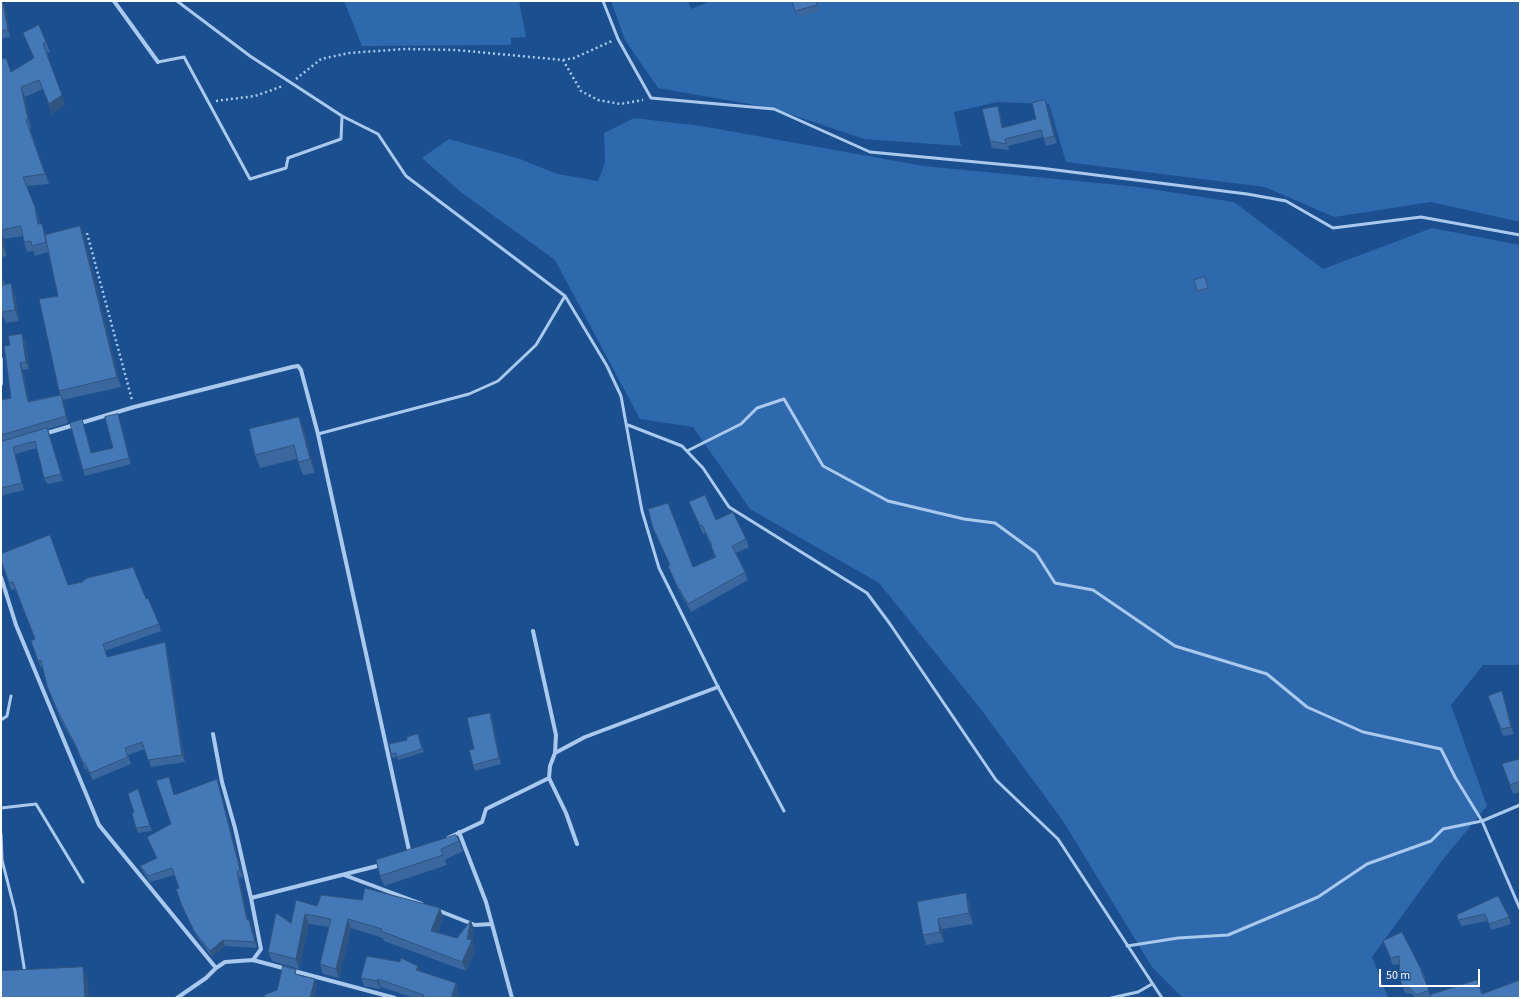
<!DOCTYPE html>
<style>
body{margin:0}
#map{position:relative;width:1521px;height:999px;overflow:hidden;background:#1b4f8f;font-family:"Source Sans 3",sans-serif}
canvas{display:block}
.frame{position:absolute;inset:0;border:2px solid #fff;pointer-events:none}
.scale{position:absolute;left:1379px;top:969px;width:101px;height:18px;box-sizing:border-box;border:2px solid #fff;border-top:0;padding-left:5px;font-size:12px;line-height:14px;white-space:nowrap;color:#fff;-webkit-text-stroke:3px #1b4f8f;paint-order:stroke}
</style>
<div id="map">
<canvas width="1521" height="999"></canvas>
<div class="frame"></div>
<div class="scale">50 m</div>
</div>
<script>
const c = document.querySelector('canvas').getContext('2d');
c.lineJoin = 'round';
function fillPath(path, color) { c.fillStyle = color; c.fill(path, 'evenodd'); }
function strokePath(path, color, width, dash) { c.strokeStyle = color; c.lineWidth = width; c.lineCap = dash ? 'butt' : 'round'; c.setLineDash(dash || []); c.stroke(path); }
const green = new Path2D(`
 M344 1H519L526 37 511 38V45L362 46Z
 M611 1H688L691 9 711 1H1520V222L1431 202 1334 217 1265 187 1066 162 1049 104 997 102 954 112 961 146 864 139 772 108 658 88 625 40Z
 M634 118 701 126 924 166 1138 187 1234 202 1323 269 1432 228 1520 245V665H1483L1451 705 1487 806 1441 862 1372 957 1388 998H1183L1152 967 1063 821 983 712 879 583 750 509 693 427 640 419 555 260 462 193 422 158 449 139 520 159 557 174 598 181 605 163 604 133Z`);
const path = new Path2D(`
 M563 60 574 58 612 41
 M296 79 321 59 349 53 405 49 456 50 563 60 581 91 598 100 620 104 643 100
 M216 101 255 96 283 86
 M87 233 132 400`);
const service = new Path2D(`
 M177 1 250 56 342 116 378 134 406 176 565 296 607 366 621 396 642 511 659 568 718 687 784 811
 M603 1 618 39 651 98 774 109 870 152 1040 168 1247 194 1286 201 1333 228 1421 217 1520 235
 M158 62 184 57 250 179 286 168 288 158 341 139 342 116
 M628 425 682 446 703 468 729 507 867 593 890 624 996 780 1058 839 1162 998
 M318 434 469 394 498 381 536 345 565 296
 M687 451 741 424 757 408 784 399 823 466 888 501 964 519 995 523 1036 553 1055 583 1093 590 1175 646 1267 674 1307 707 1363 732 1441 749 1455 777 1482 821 1520 909
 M1 720 7 716 11 696
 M1 808 36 804 83 882
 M1 834 2 860 15 911 25 973
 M1127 946 1178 938 1228 935 1318 897 1367 864 1431 841 1443 829 1482 821 1520 805
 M1111 998 1138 992 1152 984`);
const minor = new Path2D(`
 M114 1 158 62
 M1 359V384
 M44 434 134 407 292 367 298 366 301 370 318 434 410 855
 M1 577 16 625 99 825 216 968 206 978 177 998
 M533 631 556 735 555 753
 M213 734 222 782 235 828 251 898 261 949 253 960
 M549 778 566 813 577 844
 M459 832 486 902 512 998
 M448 838 482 822 486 809 549 778 550 766 555 753 585 737 718 687
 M344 875 422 904
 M251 898 381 865
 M437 910 475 925 492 924
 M216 968 225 962 253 960 395 998`);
const wall = new Path2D(`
 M817 1 819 12 798 17 795 11Z
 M3 3 6 10 10 37 1 39V4Z
 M23 33 46 42 50 52 47 53 65 105 52 114 43 89 25 97 31 129H30L49 184 26 186 38 216 40 224 46 235 80 226 84 235 121 387 63 400 68 423 48 429 63 481 47 484 44 478 37 448 15 454 24 490 1 496V400L11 398 10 345 25 341 29 369 23 370 29 401 60 395 59 391 58 296 48 252 35 256 33 251 27 252 24 242 23 236 4 239 7 256 1 257V59L11 72 34 58Z
 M1048 107 1057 143 1046 146 1043 137 1008 146 1009 150 992 148 990 141 1000 112 1003 127 1036 119Z
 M1 277H2L5 284 11 283 15 294 19 321 6 323 1 313Z
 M1205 277 1209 291 1198 294 1197 291Z
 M118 414 120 421 131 464 85 476 83 470 82 419 92 453 113 448Z
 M304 430 315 473 303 475 297 459 260 468 255 455Z
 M689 502 716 520 746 539 749 547 736 553 745 572 748 580 691 612 679 591 668 566 670 565 656 535 653 528 693 567 715 558 711 546 705 533 703 534Z
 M1 560 68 585 146 599 159 624 161 631 105 651 107 657 165 642 167 649 185 762 151 767 145 749 128 755 131 764 93 780 87 769 85 770 78 751 60 719 47 686 42 667 41 668 31 641 35 639 15 589 11 590Z
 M1488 696 1504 698 1514 734 1503 736Z
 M490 713 492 718 501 764 475 771 473 765Z
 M418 734 424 752 398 760 397 757 393 758 391 754 407 740Z
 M1520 759V792L1513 794 1502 764Z
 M219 786 243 877 239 878 248 920H249L252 926 257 948 225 946 212 957 197 937 185 912 176 889 179 888 175 875 150 882 143 872 140 866 157 859 147 837 171 824 175 795Z
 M138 789 152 831 138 833 136 828 134 812Z
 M456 835 463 851 445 860 447 865 384 886 380 876Z
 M966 893 969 903 973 924 942 929 944 942 926 945 923 935 917 902Z
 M1498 896 1509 917 1511 924 1491 930 1488 921 1461 926 1457 915Z
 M317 906 440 908 443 917 438 932 457 938 474 930 472 941 475 949 466 971 384 941 383 938 351 928 339 978 323 974 320 964 329 927 309 924 299 969 272 961 268 952 291 923Z
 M1383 941 1422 971 1425 978H1424L1430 995 1482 994 1520 980V998H1431V997L1429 998H1415L1412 994 1405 993 1400 980 1399 964 1393 965Z
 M418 966 420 971 456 983 458 991 457 998H414L381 987 380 989 364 986 361 978Z`);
const shadedWall = new Path2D(`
 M3 3 6 10 10 37 8 30Z
 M43 44 65 105 52 114 49 104Z
 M21 87 25 97 31 129 28 119Z
 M1045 100 1048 107 1057 143 1054 136Z
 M998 106 1000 112 1005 134 1002 128Z
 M35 207 38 216 41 234 38 224Z
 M80 226 84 235 121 387 117 377Z
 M1 231 4 239 7 256 3 247Z
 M11 283 15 294 19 321 15 310Z
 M22 334 25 341 29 369 26 362Z
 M20 363 23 370 30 408 28 402Z
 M61 395 64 401 68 423 66 416Z
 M118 414 120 421 131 464 129 458Z
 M299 417 304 430 315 473 310 459Z
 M82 419 84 426 94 460 91 453Z
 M47 428 50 435 63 481 61 474Z
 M165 642 167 649 185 762 182 755Z
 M1502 691 1504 698 1514 734 1511 727Z
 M490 713 492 718 501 764 499 758Z
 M217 779 219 786 243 877 240 870Z
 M237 872 239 878 250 927 247 920Z
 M966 893 969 903 973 924 969 913Z
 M440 908 443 917 435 940 431 931Z
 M305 914 309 924 299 969 296 959Z
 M348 919 351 928 339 978 336 969Z
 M938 919 942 929 944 942 940 932Z
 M249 920 252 926 257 948 255 942Z
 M471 920 474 930 472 941 475 949 466 971 462 962Z
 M223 940 225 946 212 957 210 951Z
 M418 966 421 974 416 970Z
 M83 967 88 980 89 998H85Z
 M315 979 317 984 314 998H310Z
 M378 979 381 987 380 989 377 981Z
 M456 983 458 991 457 998H451Z`);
const building = new Path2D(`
 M793 1H816L817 5 795 11Z
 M3 3 8 30 1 31V4Z
 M39 25 46 42 43 44 62 95 49 104 39 80 21 87 28 119 26 120 45 174 23 177 35 207 38 224H42L46 242 32 246 31 241 24 242 21 226 1 230V59L6 58 11 72 34 58 23 33Z
 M1045 100 1054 136 1044 139 1041 130 1005 139 1006 144 990 141 982 109 998 106 1002 128 1036 119 1032 103Z
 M80 226 117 377 59 391 39 299 58 296 45 235Z
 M1 232 3 247H1Z
 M1 277H2L3 285 11 283 15 310 2 312 1 310Z
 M1205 277 1208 288 1197 291 1194 280Z
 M22 334 26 362 20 363 28 402 61 395 66 416 1 435V400L11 398 4 346 10 345 8 336Z
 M118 414 129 458 83 470 70 423 82 419 91 453 113 448 105 417Z
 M299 417 310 459 298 462 294 445 255 455 249 429Z
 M47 428 61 474 44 478 35 441 13 447 22 483 1 488V442Z
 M705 495 716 520 733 512 746 539 732 546 745 572 688 604 676 584 668 566 670 565 653 528 648 509 668 503 693 567 716 557 711 546 712 545 702 525 700 526 689 502Z
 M50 535 68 585 82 582 87 578 133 567 146 599 148 598 159 624 103 644 107 657 165 642 182 755 148 760 142 742 125 748 128 757 90 773 84 762 83 763 75 744 58 712 47 686 41 660 38 661 31 641 35 639 13 582 9 583 1 560V554Z
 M1502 691 1511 727 1501 729 1488 696Z
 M490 713 499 758 473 765 469 750 474 749 467 718Z
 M418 734 422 749 397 757 396 753 391 754 389 744 407 740V737Z
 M1520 759V781L1510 785 1502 764Z
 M169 777 174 795 217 779 240 870 237 872 247 920H249L255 942 223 940 210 951 194 931 182 906 176 889 179 888 172 868 148 876 140 866 157 858 147 837 171 824 156 781Z
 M138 789 150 826 136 828 132 813 134 812 128 794Z
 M456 835 459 841 441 849 443 855 380 876 376 860Z
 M365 888 440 908 431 931 457 938 471 920 467 939 472 940 462 962 381 931 382 929 348 919 336 969 320 964 331 919 305 914 296 959 268 952 276 913 291 923 296 900 317 906 321 895 362 900Z
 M966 893 969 913 938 919 940 932 923 935 917 902Z
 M1498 896 1509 917 1489 924 1485 914 1458 920 1457 915Z
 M1402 932 1422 971H1421L1429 990 1416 995 1409 987H1403L1400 980 1399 956 1391 958 1383 941Z
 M367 956 400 962 401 958 418 966 416 970 456 983 451 998H423L424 995 378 979 377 981 361 978Z
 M283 966 296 970 295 974 315 979 310 998H265L264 995 277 990Z
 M83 967 85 998H1V971Z
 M1477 980 1482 994 1520 980V997L1517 998H1431L1430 995Z`);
fillPath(green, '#2e69ad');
strokePath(path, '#a9c9ee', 2.5, [2, 3]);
strokePath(service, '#a9c9ee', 3);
strokePath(minor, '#a9c9ee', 4);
fillPath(wall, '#3a679d');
fillPath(shadedWall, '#305480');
fillPath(building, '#4478b7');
strokePath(building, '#305480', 1);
</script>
